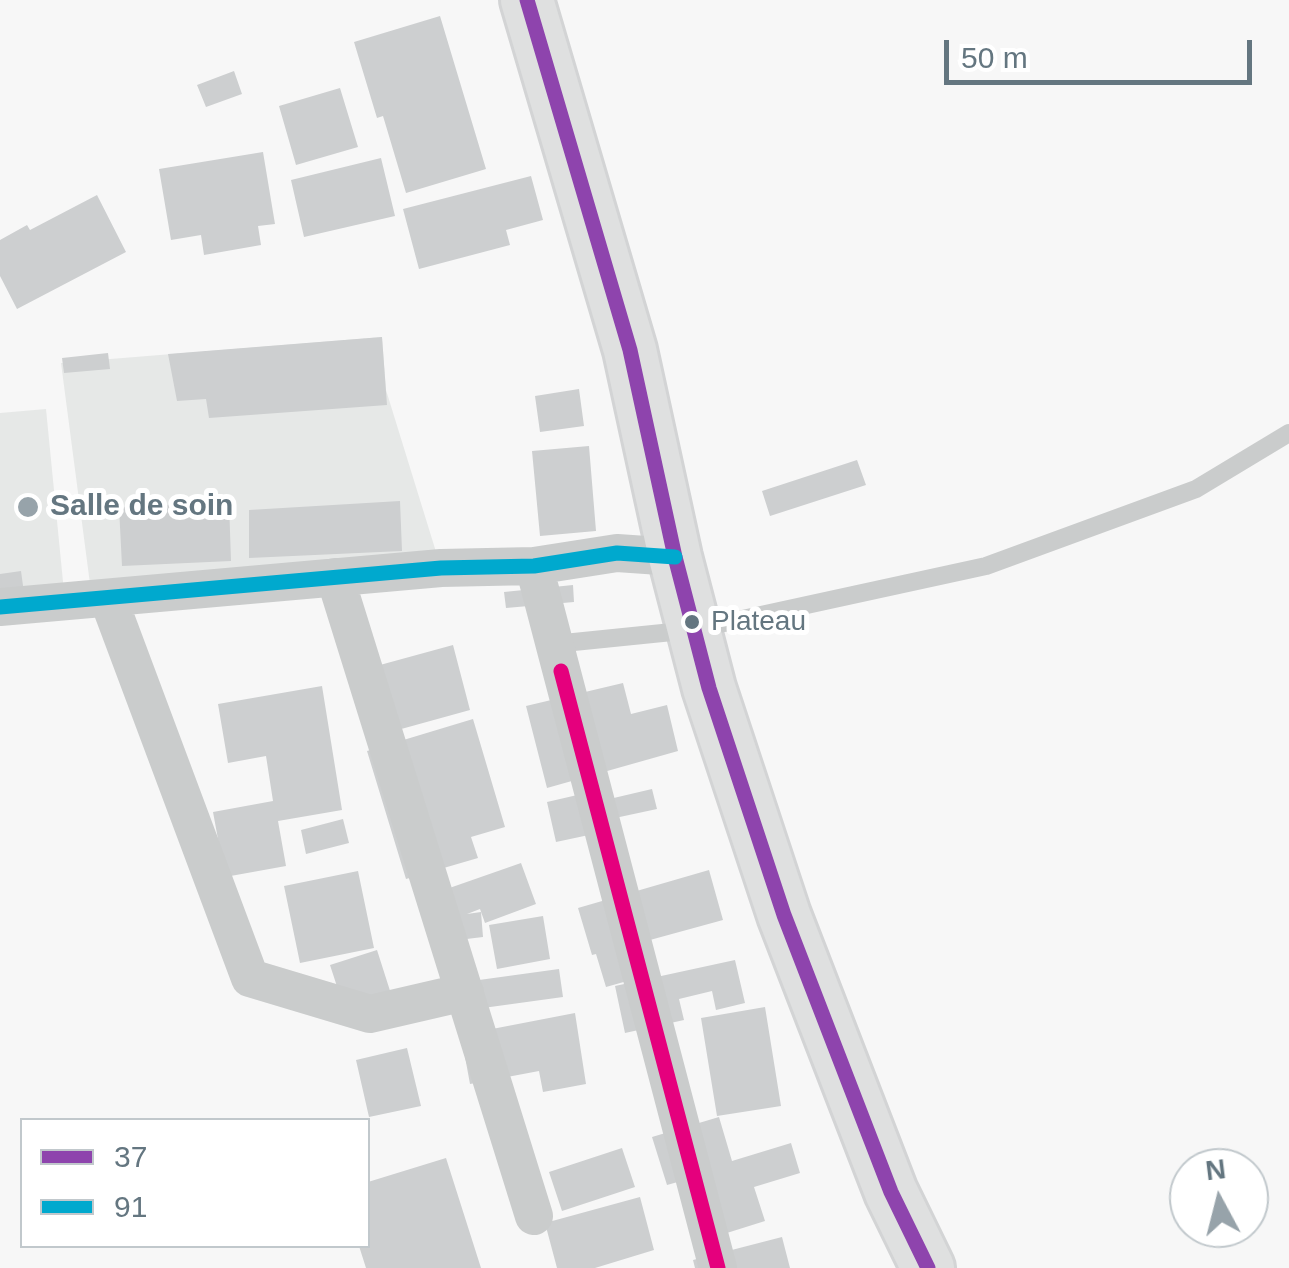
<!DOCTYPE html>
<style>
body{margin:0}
#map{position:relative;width:1289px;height:1268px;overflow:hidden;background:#f7f7f7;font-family:Helvetica,sans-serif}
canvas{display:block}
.legend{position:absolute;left:20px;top:1118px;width:350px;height:130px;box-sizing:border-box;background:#fff;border:2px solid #c1c8cc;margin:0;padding:12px 18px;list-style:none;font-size:30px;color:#647680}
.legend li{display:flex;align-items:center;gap:20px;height:50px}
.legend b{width:50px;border:2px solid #c1c8cc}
.north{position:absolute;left:1169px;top:1148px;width:100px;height:100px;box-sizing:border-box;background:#fff;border:2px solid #c1c8cc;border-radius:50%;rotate:353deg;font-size:28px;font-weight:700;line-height:40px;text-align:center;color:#647680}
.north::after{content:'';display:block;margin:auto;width:35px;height:45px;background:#97a3aa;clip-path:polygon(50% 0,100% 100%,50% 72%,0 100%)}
.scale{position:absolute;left:944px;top:40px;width:308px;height:45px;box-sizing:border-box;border:5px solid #647680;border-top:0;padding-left:12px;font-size:30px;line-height:35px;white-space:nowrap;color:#647680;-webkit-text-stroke:8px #fff;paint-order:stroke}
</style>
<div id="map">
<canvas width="1289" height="1268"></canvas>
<ul class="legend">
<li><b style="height:12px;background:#8e44ad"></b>37</li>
<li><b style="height:12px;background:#00a9ce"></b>91</li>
</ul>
<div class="north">N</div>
<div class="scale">50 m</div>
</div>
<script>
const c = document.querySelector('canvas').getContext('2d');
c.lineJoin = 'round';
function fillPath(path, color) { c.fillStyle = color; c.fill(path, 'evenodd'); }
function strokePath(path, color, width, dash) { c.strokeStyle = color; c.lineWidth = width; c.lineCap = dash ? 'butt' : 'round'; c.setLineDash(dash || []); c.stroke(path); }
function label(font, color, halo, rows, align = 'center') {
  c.font = font + ' Helvetica,sans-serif'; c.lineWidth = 10; c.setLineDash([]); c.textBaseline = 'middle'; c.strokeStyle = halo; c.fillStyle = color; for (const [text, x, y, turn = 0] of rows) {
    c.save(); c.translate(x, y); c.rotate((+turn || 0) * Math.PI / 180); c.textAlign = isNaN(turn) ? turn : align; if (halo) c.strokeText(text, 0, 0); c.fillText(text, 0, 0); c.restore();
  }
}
const built = new Path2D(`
 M382 337 386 390 441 568 92 599 61 363Z
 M46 409 65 602 0 607V413Z`);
const building = new Path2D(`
 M440 16 486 169 406 193 383 116 377 118 354 42Z
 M234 71 242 94 206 107 197 85Z
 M340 88 358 147 296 165 279 106Z
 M263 152 275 224 258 226 261 245 204 255 201 235 171 240 159 169Z
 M381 158 395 216 304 237 291 180Z
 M531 176 543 220 506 230 510 245 419 269 403 209Z
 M97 195 126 252 17 309 0 276V240L27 225 30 230Z
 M382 337 387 405 209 418 206 399 177 401 168 354Z
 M108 353 110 369 64 373 62 358Z
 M579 389 584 426 540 432 535 396Z
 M589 446 596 531 540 536 532 451Z
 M857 460 866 485 770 516 762 491Z
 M400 501 402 551 249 558V510Z
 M229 502 231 561 122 566 119 507Z
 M21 571 24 593 0 592V574Z
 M573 585 574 602 506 608 504 592Z
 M453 645 470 710 394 731 380 665Z
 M623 683 631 714 667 705 678 751 547 788 526 706Z
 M322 686 342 810 278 821 286 866 225 877 213 812 273 801 266 756 228 763 218 704Z
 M473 719 505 827 471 837 478 858 406 879 367 751Z
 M652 789 657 809 615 818 617 829 556 842 547 802 599 790 601 801Z
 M343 819 349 843 306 854 301 830Z
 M521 863 536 904 485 923 480 909 467 914 481 912 483 937 450 941 418 899Z
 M709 870 723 920 650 940 659 972 606 987 596 954 592 955 578 908Z
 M358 871 374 948 300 963 284 886Z
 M543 916 550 959 497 969 489 925Z
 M377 950 392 997 345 1011 330 965Z
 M735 960 745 1003 716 1010 712 991 679 999 684 1020 625 1033 615 986Z
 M559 969 563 997 483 1008 479 980Z
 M765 1007 781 1106 717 1116 701 1018Z
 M575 1013 586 1084 543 1092 539 1071 470 1084 461 1035Z
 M407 1048 421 1106 369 1117 356 1060Z
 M719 1117 732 1161 791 1143 800 1173 754 1187 765 1221 695 1243 699 1176 667 1185 652 1137Z
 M622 1148 635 1187 562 1211 549 1172Z
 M446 1158 481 1268H366L359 1246H368V1182Z
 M640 1197 654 1250 595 1268H557L545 1223Z
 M782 1237 790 1268H695L693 1260Z`);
const lane = new Path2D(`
 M554 644 692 630 986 566 1196 489 1289 433`);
const street = new Path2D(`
 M534 566 718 1268
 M335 577 534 1216
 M108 598 250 978 370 1014 465 992
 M0 607 441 568 534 566 617 553 675 557`);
const secondary = new Path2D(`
 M527 0 630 350 675 557 709 688 784 915 891 1192 928 1268`);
const bus1 = new Path2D(`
 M527 0 630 350 675 557 709 688 784 915 891 1192 928 1268`);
const bus2 = new Path2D(`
 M0 607 441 568 534 566 617 553 675 557`);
const bus3 = new Path2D(`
 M561 671 718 1268`);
const markers = [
 [28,507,12,"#97a3aa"],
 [692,622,9,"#647680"]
];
const busNames = [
 ["Plateau",711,622]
];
const poiNames = [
 ["Salle de soin",50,507]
];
fillPath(built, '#e6e8e7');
fillPath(building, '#cdcfd0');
strokePath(secondary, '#d3d4d5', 58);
strokePath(lane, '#cacccc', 18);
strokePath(street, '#cacccc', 38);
strokePath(secondary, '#dfe0e0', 52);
strokePath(bus1, '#8e44ad', 15);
strokePath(bus2, '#00a9ce', 15);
strokePath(bus3, '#e5007d', 15);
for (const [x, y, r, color] of markers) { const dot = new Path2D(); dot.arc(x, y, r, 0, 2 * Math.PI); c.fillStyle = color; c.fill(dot); strokePath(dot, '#fff', 4); }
label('28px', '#647680', '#fff', busNames, 'left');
label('bold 30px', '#647680', '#fff', poiNames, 'left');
</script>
